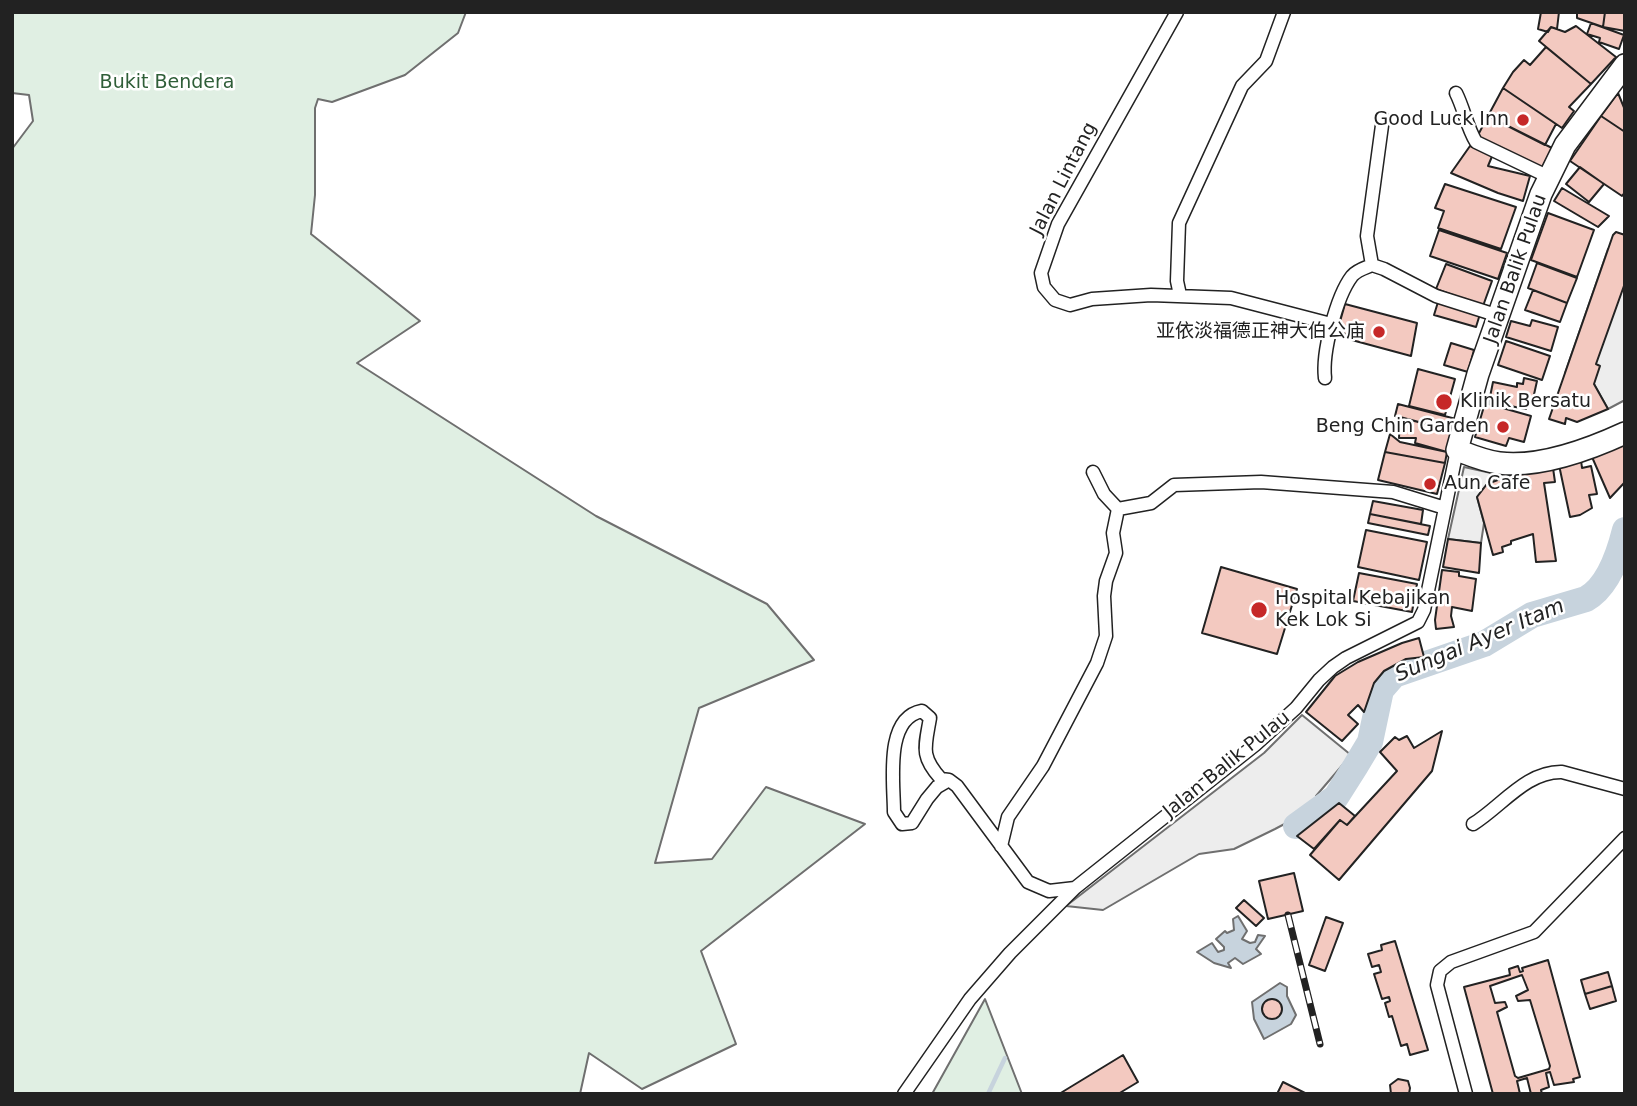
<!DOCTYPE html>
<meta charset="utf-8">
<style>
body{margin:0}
#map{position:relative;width:1637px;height:1106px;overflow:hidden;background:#fff;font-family:"DejaVu Sans",sans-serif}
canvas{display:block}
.frame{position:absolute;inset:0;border:14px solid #222;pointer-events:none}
</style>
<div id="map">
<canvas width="1637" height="1106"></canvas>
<div class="frame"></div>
</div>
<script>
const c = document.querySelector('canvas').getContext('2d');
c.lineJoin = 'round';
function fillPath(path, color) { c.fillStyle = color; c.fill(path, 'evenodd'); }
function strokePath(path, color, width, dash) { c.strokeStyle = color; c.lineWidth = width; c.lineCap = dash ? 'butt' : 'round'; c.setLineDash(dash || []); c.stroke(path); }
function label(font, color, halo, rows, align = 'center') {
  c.font = font + ' "DejaVu Sans","Noto Sans SC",sans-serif'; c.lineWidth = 5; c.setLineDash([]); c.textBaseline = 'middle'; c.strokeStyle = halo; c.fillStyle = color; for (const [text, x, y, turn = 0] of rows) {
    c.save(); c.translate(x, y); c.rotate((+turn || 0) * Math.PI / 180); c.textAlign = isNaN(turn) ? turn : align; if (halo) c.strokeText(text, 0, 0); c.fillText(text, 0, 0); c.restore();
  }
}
const green = new Path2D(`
 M12 12H466L458 33 405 75 332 102 318 99 315 108V195L311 234 420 321 357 363 596 516 767 604 814 660 699 708 655 863 712 859 766 787 865 824 701 951 736 1044 642 1089 589 1053 580 1094H12V149L33 121 29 95 12 93Z
 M985 999 1022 1094H932Z`);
const parking = new Path2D(`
 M1608 249 1625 255V400L1608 409 1594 384 1565 373Z
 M1464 467 1500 475 1487 484 1477 497 1484 523 1481 543 1448 539Z
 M1302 715 1351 755 1316 796 1319 799 1292 820 1275 829 1234 849 1199 854 1103 910 1066 906 1264 753Z`);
const water = new Path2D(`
 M1238 916 1247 931 1242 939 1250 943 1255 942 1258 935 1265 936 1256 949 1261 954 1243 964 1235 958 1228 963 1231 968 1214 963 1197 952 1212 943 1218 952 1224 950V947L1216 939 1225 931 1227 933 1234 930 1233 919Z
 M1280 983 1287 987V996L1296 1015 1291 1024 1264 1039 1254 1019 1252 1002Z`);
const stream = new Path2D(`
 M988 1094 1005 1058`);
const river = new Path2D(`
 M1296 826 1336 797 1355 767 1370 742 1381 690 1394 675 1484 644 1532 615 1586 599C1608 587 1619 554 1625 530`);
const building = new Path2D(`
 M1541 12H1559L1557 29 1551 27 1548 32 1538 29Z
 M1577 12H1605L1603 27 1577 18Z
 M1605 12H1625V31L1603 27Z
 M1591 23 1624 35 1619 49 1599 42 1600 38 1587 34Z
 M1576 26 1616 57 1591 84 1539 41 1551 27 1565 32Z
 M1546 47 1591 84 1569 107 1574 111 1562 128 1503 88 1513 72 1524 60 1530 65Z
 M1503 88 1556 124 1545 145 1488 116Z
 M1618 93 1625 110V132L1601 116Z
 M1488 116 1552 148 1541 170 1477 137Z
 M1601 116 1625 132V192L1622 196 1570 161Z
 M1470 146 1493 154 1488 166 1530 176 1523 201 1498 193 1451 173Z
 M1580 167 1604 184 1589 202 1566 184Z
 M1445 184 1516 207 1501 249 1438 228 1444 211 1435 208Z
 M1562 188 1609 216 1598 227 1554 201Z
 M1548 213 1594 230 1577 277 1531 260Z
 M1439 230 1507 253 1498 279 1430 256Z
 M1616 232 1625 235V283L1596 364 1600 366 1594 384 1608 409 1577 422 1566 418 1565 424 1549 419 1613 235Z
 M1537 263 1577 278 1567 303 1528 288Z
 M1446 264 1492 281 1483 306 1436 289Z
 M1533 290 1567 303 1560 322 1525 310Z
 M1438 302 1480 314 1476 327 1434 315Z
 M1345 304 1417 323 1411 356 1348 339 1339 325Z
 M1532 320 1558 327 1551 351 1506 337 1511 321 1530 326Z
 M1506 341 1550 356 1542 380 1498 365Z
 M1451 343 1474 350 1468 372 1444 365Z
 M1418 369 1455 379 1445 415 1409 406Z
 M1524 378 1537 381 1533 399H1529L1526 409 1489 402 1493 382 1517 387V383L1523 384Z
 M1485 403 1531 416 1524 442 1509 438 1506 446 1475 437Z
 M1398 404 1456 419 1453 431 1395 416Z
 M1400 417 1453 431 1447 452 1415 443 1416 438H1399Z
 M1390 434 1400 442 1447 452 1445 463 1385 452Z
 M1624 445 1625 482 1610 498 1592 457Z
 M1385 452 1445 463 1437 494 1378 480Z
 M1581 460 1582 468 1591 466 1597 494 1589 495 1592 508 1580 515 1570 517 1559 465Z
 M1553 468 1555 482 1544 483 1556 561 1536 562 1533 534 1511 541V544L1502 547 1503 552 1493 555 1477 497 1487 484 1514 474Z
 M1373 501 1423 510 1421 524 1370 514Z
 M1370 514 1430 526 1428 535 1368 523Z
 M1366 530 1427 542 1419 580 1358 567Z
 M1448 539 1481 543 1479 573 1443 567Z
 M1221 567 1297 589 1277 654 1202 633Z
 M1442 570 1459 572V576L1476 579 1472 611 1452 607 1451 616 1454 627 1436 629 1435 620Z
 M1359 573 1417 584 1412 612 1353 601Z
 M1419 638 1424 657 1406 659 1384 671 1374 683 1364 712 1358 705 1348 715 1358 724 1342 741 1306 712 1335 676 1358 662 1402 643Z
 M1442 731 1432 771 1339 880 1310 855 1340 820 1347 825 1397 771 1380 752 1395 737 1399 740 1407 736 1414 748Z
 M1339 803 1355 816 1347 825 1340 820 1314 849 1297 836Z
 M1294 873 1303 911 1268 919 1259 881Z
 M1244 900 1264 918 1256 926 1236 908Z
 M1326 917 1343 923 1325 971 1309 965Z
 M1395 941 1428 1050 1410 1055 1407 1044 1401 1046 1392 1016 1389 1017 1385 1003 1390 1001 1389 997 1382 999 1374 974 1381 972 1379 965 1372 967 1368 954 1382 950 1381 945Z
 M1548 960 1580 1077 1573 1079 1574 1082 1554 1085 1550 1072 1546 1073 1549 1087 1541 1090 1542 1094H1531L1527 1078 1517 1081 1520 1094H1493L1464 987 1510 975 1509 969 1518 966 1520 972 1523 971 1522 968ZM1522 975 1528 990 1516 996 1518 1001 1530 1000 1550 1066 1549 1069 1518 1078 1515 1076 1497 1012 1507 1007 1505 1002 1495 1003 1490 986Z
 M1608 972 1612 986 1585 994 1581 980Z
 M1612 986 1616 1001 1590 1009 1585 994Z
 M1262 1009a10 10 0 1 1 20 0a10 10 0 1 1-20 0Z
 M1123 1055 1138 1082 1118 1094H1059Z
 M1398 1079 1408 1081 1410 1088 1409 1094H1391L1390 1085Z
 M1283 1082 1307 1094H1277Z`);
const minor = new Path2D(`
 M1177 12 1058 224 1041 273 1044 287 1055 300 1070 305 1092 299 1151 295 1231 298 1331 324
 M1456 93C1464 109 1467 127 1476 142L1549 177
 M1372 265 1367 236 1383 118
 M1180 295 1177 281 1179 223 1242 86 1266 61 1284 12
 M1325 378C1322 353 1336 297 1352 276 1357 270 1365 268 1372 265L1384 269 1436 296 1499 316
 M1093 472 1104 494 1118 509 1151 503 1174 485 1261 482 1393 492 1445 508
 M949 780 937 787 927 799 912 823 902 824 894 812C894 783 884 718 922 711L930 718C925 747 920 756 941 779L949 780 957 786 1028 882 1049 891 1075 888
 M1473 824C1501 807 1526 771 1562 772L1625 789
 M1001 846 1008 817 1043 766 1097 663 1106 636 1104 596 1106 581 1116 553 1113 533 1118 509
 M904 1094 970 999 1010 953 1075 888 1255 745 1296 708 1319 680 1333 667 1346 658 1418 622 1424 610 1457 450
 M1466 1094 1437 985 1440 971 1451 962 1534 932 1625 838`);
const primary = new Path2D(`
 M1625 65 1565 145 1541 194 1478 374 1457 450C1470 455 1484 461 1499 463 1540 468 1588 450 1625 433`);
const rail = new Path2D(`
 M1288 915 1320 1044`);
const markers = [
 [1523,120,7,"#c62828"],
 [1379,332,7,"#c62828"],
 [1444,402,9,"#c62828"],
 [1503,427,7,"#c62828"],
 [1430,484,7,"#c62828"],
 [1259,610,9,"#c62828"]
];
const parkNames = [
 ["Bukit Bendera",167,83]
];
const poiNames = [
 ["Good Luck Inn",1509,120],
 ["亚依淡福德正神大伯公庙",1365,332],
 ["Klinik Bersatu",1460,402,"left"],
 ["Beng Chin Garden",1489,427],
 ["Aun Cafe",1444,484,"left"],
 ["Hospital Kebajikan",1275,599,"left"],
 ["Kek Lok Si",1275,621,"left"]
];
const streetNames = [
 ["Jalan Lintang",1064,179,-63],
 ["Jalan Balik Pulau",1516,269,-71],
 ["Jalan Balik Pulau",1227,765,-39]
];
const waterNames = [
 ["Sungai Ayer Itam",1480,641,-23]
];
fillPath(green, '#e0efe3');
strokePath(green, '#6f6f6f', 2);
fillPath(parking, '#ededed');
strokePath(parking, '#6f6f6f', 2);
fillPath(water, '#c7d3dd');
strokePath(water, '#6f6f6f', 2);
strokePath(stream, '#c7d3dd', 4.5);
strokePath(river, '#c7d3dd', 26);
fillPath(building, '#f3c9c0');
strokePath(building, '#222', 2);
strokePath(minor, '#222', 15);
strokePath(primary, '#222', 24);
strokePath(minor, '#fff', 12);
strokePath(primary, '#fff', 21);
strokePath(rail, '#222', 7);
strokePath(rail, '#fff', 4.5, [13]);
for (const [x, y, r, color] of markers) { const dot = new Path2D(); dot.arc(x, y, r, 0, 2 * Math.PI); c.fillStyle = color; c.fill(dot); strokePath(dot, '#fff', 2.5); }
label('19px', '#2f5e38', '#fff', parkNames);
label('19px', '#222', '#fff', poiNames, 'right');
label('19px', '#222', '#fff', streetNames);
label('italic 21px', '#222', '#fff', waterNames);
</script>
